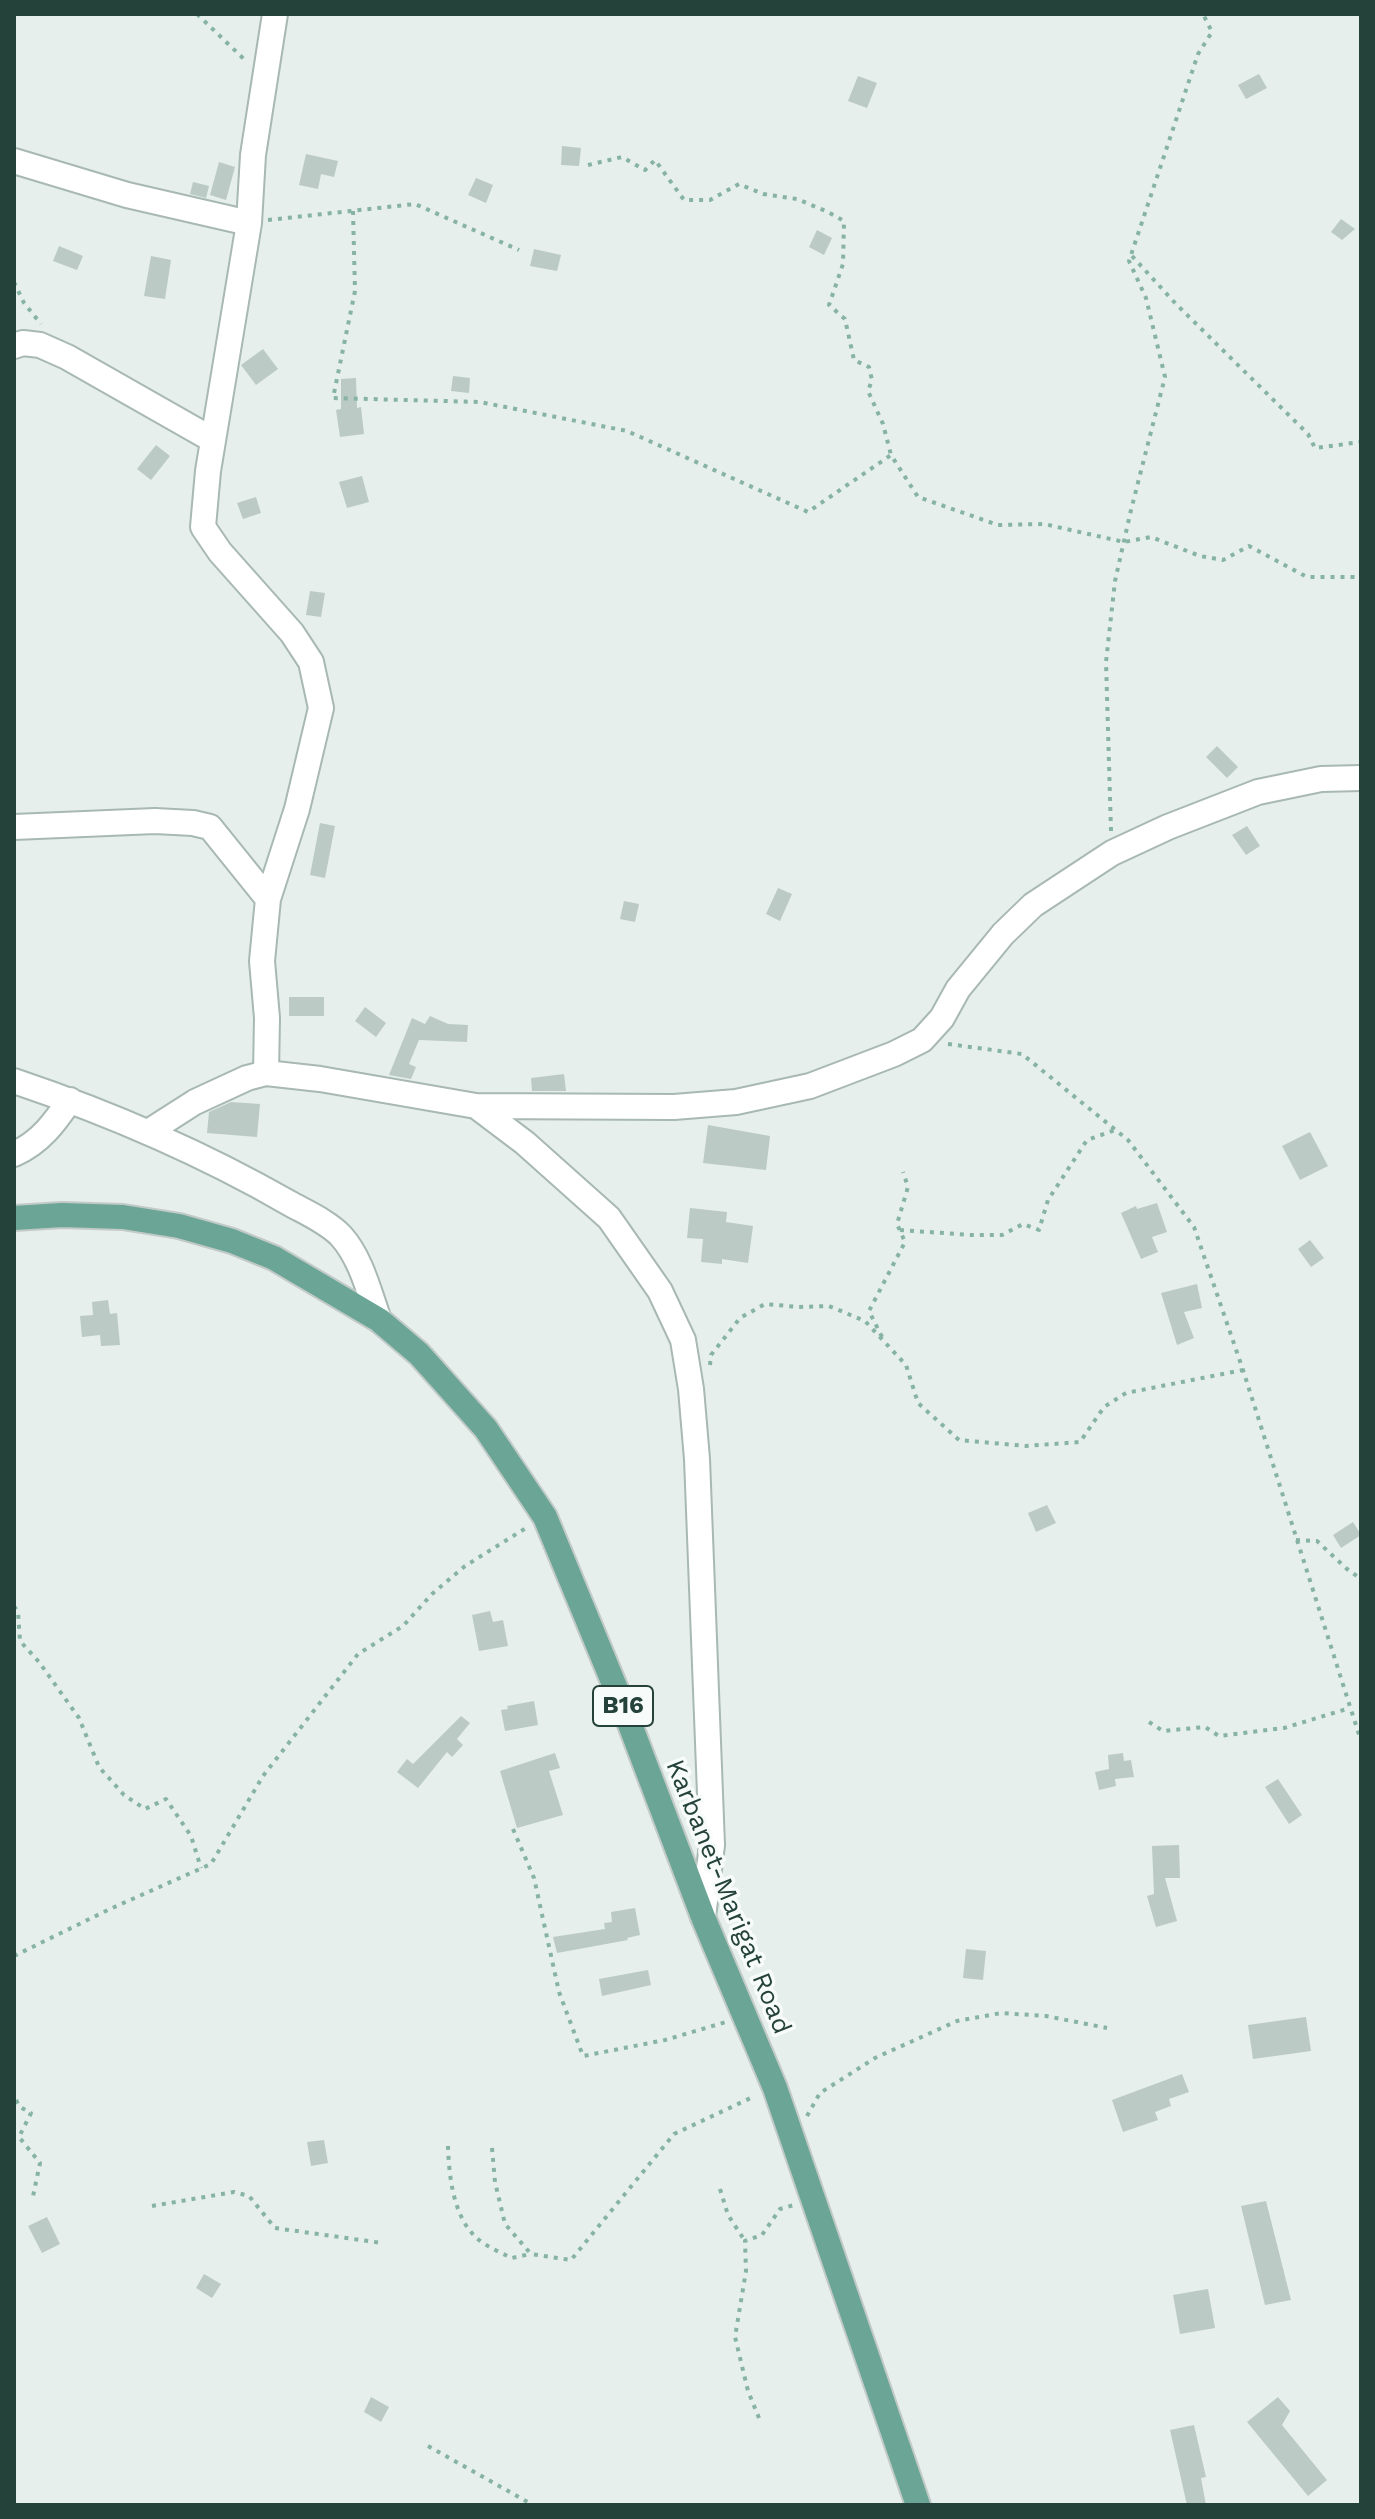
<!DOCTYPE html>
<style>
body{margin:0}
#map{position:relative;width:1375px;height:2519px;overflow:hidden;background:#e6efeb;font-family:"Work Sans",sans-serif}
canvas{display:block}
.frame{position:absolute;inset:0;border:16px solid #24423a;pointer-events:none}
</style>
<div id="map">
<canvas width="1375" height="2519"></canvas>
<div class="frame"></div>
</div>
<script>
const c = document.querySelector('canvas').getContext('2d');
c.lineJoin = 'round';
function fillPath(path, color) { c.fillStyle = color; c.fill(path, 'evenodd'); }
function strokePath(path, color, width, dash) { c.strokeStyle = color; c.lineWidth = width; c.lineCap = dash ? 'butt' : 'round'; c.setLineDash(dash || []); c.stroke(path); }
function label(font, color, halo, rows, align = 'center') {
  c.font = font + ' "Work Sans",sans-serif'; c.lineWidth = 7; c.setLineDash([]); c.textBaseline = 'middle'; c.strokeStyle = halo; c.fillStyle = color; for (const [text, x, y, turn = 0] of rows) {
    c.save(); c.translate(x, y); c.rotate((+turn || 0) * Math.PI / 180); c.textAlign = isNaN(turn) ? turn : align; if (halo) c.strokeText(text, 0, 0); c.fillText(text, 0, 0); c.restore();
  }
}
const building = new Path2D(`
 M1259 74 1267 88 1246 99 1238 85Z
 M858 76 877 83 867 108 848 101Z
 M562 146 581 148 579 166 561 165Z
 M306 154 338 161 334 177 321 174 318 189 299 185Z
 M219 162 235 167 226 200 210 195Z
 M476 178 493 185 486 203 468 195Z
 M193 182 209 186 206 198 190 194Z
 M1341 219 1355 229 1342 240 1331 232Z
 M817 230 832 238 824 255 809 247Z
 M59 246 83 256 77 270 53 261Z
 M534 249 561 255 557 271 530 266Z
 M151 256 171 260 165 299 144 296Z
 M263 349 278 369 256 385 241 365Z
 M453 376 470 378 469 393 451 391Z
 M356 378 357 408 361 407 364 434 340 437 336 410 341 409V379Z
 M156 445 170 456 151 480 137 469Z
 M362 476 369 502 347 508 339 482Z
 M256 497 261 513 243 519 237 503Z
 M310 591 325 593 321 617 306 615Z
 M1217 746 1238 767 1227 778 1206 757Z
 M320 823 335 826 325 878 310 875Z
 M1247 826 1260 846 1246 855 1232 835Z
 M778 888 792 894 780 921 766 914Z
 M624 901 639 904 635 922 620 919Z
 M289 997H324V1016H289Z
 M365 1007 386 1023 376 1037 355 1021Z
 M430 1016 448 1024 468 1025 467 1042 419 1040 409 1064 416 1067 411 1079 389 1075 412 1018 425 1024Z
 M564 1074 566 1091H532L531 1078Z
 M231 1102 260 1104 257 1137 207 1133 209 1112Z
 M708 1125 770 1136 766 1170 703 1163Z
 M1310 1132 1328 1166 1300 1180 1282 1146Z
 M1157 1203 1167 1232 1152 1237 1158 1252 1141 1259 1121 1213 1136 1206 1137 1209Z
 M690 1208 727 1212 726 1222 753 1226 748 1263 722 1259V1264L701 1262 703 1239 687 1238Z
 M1310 1240 1324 1258 1311 1267 1298 1249Z
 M1197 1284 1202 1308 1184 1312 1194 1338 1177 1345 1161 1293Z
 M108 1300 110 1314 117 1313 120 1345 101 1346 100 1335 82 1337 80 1316 93 1315 92 1302Z
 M1047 1505 1056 1523 1036 1532 1028 1513Z
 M1353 1522 1361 1535 1341 1548 1333 1535Z
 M490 1611 493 1622 503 1620 508 1646 479 1651 472 1615Z
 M534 1701 538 1725 505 1731 501 1710 508 1709 507 1706Z
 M461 1716 470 1723 457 1739 463 1745 452 1757 447 1752 418 1788 397 1772 407 1759 413 1764Z
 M555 1753 560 1768 549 1771 563 1815 517 1828 500 1771Z
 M1123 1753 1124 1761 1131 1760 1134 1777 1115 1779 1116 1786 1099 1790 1095 1772 1109 1769 1108 1755Z
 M1278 1779 1302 1815 1289 1824 1265 1787Z
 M1179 1845 1180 1878H1165L1177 1921 1156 1927 1147 1896 1154 1894 1152 1846Z
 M635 1908 640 1935 627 1938 628 1940 557 1953 553 1937 605 1929 604 1923 612 1922 611 1912Z
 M966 1949 986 1951 983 1980 963 1978Z
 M648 1970 651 1985 602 1996 599 1979Z
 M1306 2017 1311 2051 1253 2059 1248 2025Z
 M1182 2074 1189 2092 1169 2099 1171 2106 1155 2112 1158 2120 1123 2132 1112 2100Z
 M324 2140 328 2163 311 2166 307 2142Z
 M1266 2201 1291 2300 1265 2305 1241 2206Z
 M47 2217 60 2244 42 2253 28 2226Z
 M204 2274 221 2284 212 2298 196 2288Z
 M1208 2289 1215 2328 1180 2334 1173 2295Z
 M371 2397 389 2407 381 2422 364 2412Z
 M1278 2397 1290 2411 1282 2425 1327 2480 1308 2496 1247 2422Z
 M1194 2425 1206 2477 1201 2478 1206 2505H1187L1170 2430Z`);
const path = new Path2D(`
 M197 14 247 62
 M588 165 622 157 645 170 655 160 684 200H710L739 184 763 194 797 199 828 212 844 221 843 264 829 305 845 319 854 360 869 367 872 380 868 391 883 424 891 455
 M353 211 355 291 333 398 480 402 627 431 808 512 891 455 918 497 998 525 1044 524 1124 542 1151 537 1200 556 1223 560 1249 546 1307 577H1361
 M268 220 415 204 519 250
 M1132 256 1176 304 1308 434 1315 448 1361 442
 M14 282 24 303 41 324
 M1111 831 1106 662 1115 581 1131 510 1165 377 1146 298 1129 261 1198 54 1212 32 1203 14
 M948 1044 1022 1054 1128 1140 1194 1227 1243 1370 1361 1741
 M900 1230 971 1235H1002L1023 1224 1039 1230 1048 1200 1087 1140 1115 1130
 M882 1337 869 1311 905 1242 897 1224 908 1187 903 1172
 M710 1365 711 1355 740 1318 765 1304 799 1307 829 1306 865 1321 906 1365 918 1403 959 1440 1026 1446 1080 1442 1104 1407 1126 1393 1243 1370
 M1296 1540 1317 1541 1347 1569 1361 1579
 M14 1606 18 1612 20 1641 39 1662 79 1718 99 1767 124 1795 145 1809 166 1799 191 1836 201 1868
 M1149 1722 1163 1731 1205 1727 1219 1736 1284 1728 1350 1708
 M513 1829 534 1878 559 1992 583 2056 665 2040 726 2022
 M14 1956 110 1909 211 1864 263 1776 358 1654 403 1626 432 1594 465 1566 526 1528
 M16 2100 20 2107 31 2113 19 2137 40 2163 32 2201
 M807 2116 820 2093 875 2058 957 2021 1001 2013 1046 2016 1107 2028
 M448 2146C449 2176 453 2219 479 2240 488 2247 501 2253 512 2258L530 2254
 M492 2148 495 2182 505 2224 531 2254 571 2260 674 2134 755 2096
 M720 2189 728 2215 745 2241
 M152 2206 234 2192 249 2196 275 2228 382 2243
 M759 2418 748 2391 735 2337 746 2271 745 2241 762 2235 780 2209 794 2205
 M428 2446 533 2505`);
const minor = new Path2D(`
 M14 161 127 195 249 223 253 155 275 14
 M249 223 208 471 203 527 220 552 292 633 311 662 321 708 297 809 268 899 262 961 267 1018 266 1073
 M14 346 23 343 40 345 67 357 213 440
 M14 827 155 821 193 823 210 827 268 899
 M476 1106 525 1143 609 1218 660 1291 683 1340 691 1389 697 1459 712 1845 703 1917
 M148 1132 195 1102 247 1078 266 1073 320 1079 476 1106 674 1107 736 1102 810 1086 894 1054 922 1040 942 1018 958 989 1003 934 1033 905 1112 853 1168 827 1258 792 1321 779 1361 778`);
const tertiary = new Path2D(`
 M14 1081C109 1113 202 1153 289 1203 305 1212 328 1222 341 1236 361 1258 369 1292 379 1320
 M14 1154C40 1143 55 1122 70 1100`);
const primary = new Path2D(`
 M14 1218 62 1215 123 1217 179 1226 232 1241 274 1258 379 1320 419 1354 486 1429 545 1517 623 1706 703 1917 775 2088 918 2505`);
const shields = [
 [623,1706,60]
];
const shieldNames = [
 ["B16",623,1706]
];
const streetNames = [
 ["Karbanet-Marigat Road",728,1897,68]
];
fillPath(building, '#bbcac4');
strokePath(minor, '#a8b8b2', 28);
strokePath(tertiary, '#a8b8b2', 28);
strokePath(primary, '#c2cac8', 28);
strokePath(path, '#86b3a5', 4, [4, 6]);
strokePath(minor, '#fff', 24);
strokePath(tertiary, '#fff', 24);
strokePath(primary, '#6aa596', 24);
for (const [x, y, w] of shields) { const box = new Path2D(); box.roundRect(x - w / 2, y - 20, w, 40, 6); c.fillStyle = '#f7fbf9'; c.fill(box); strokePath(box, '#24423a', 2); }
label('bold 24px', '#24423a', null, shieldNames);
label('26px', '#24423a', '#f7fbf9', streetNames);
</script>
